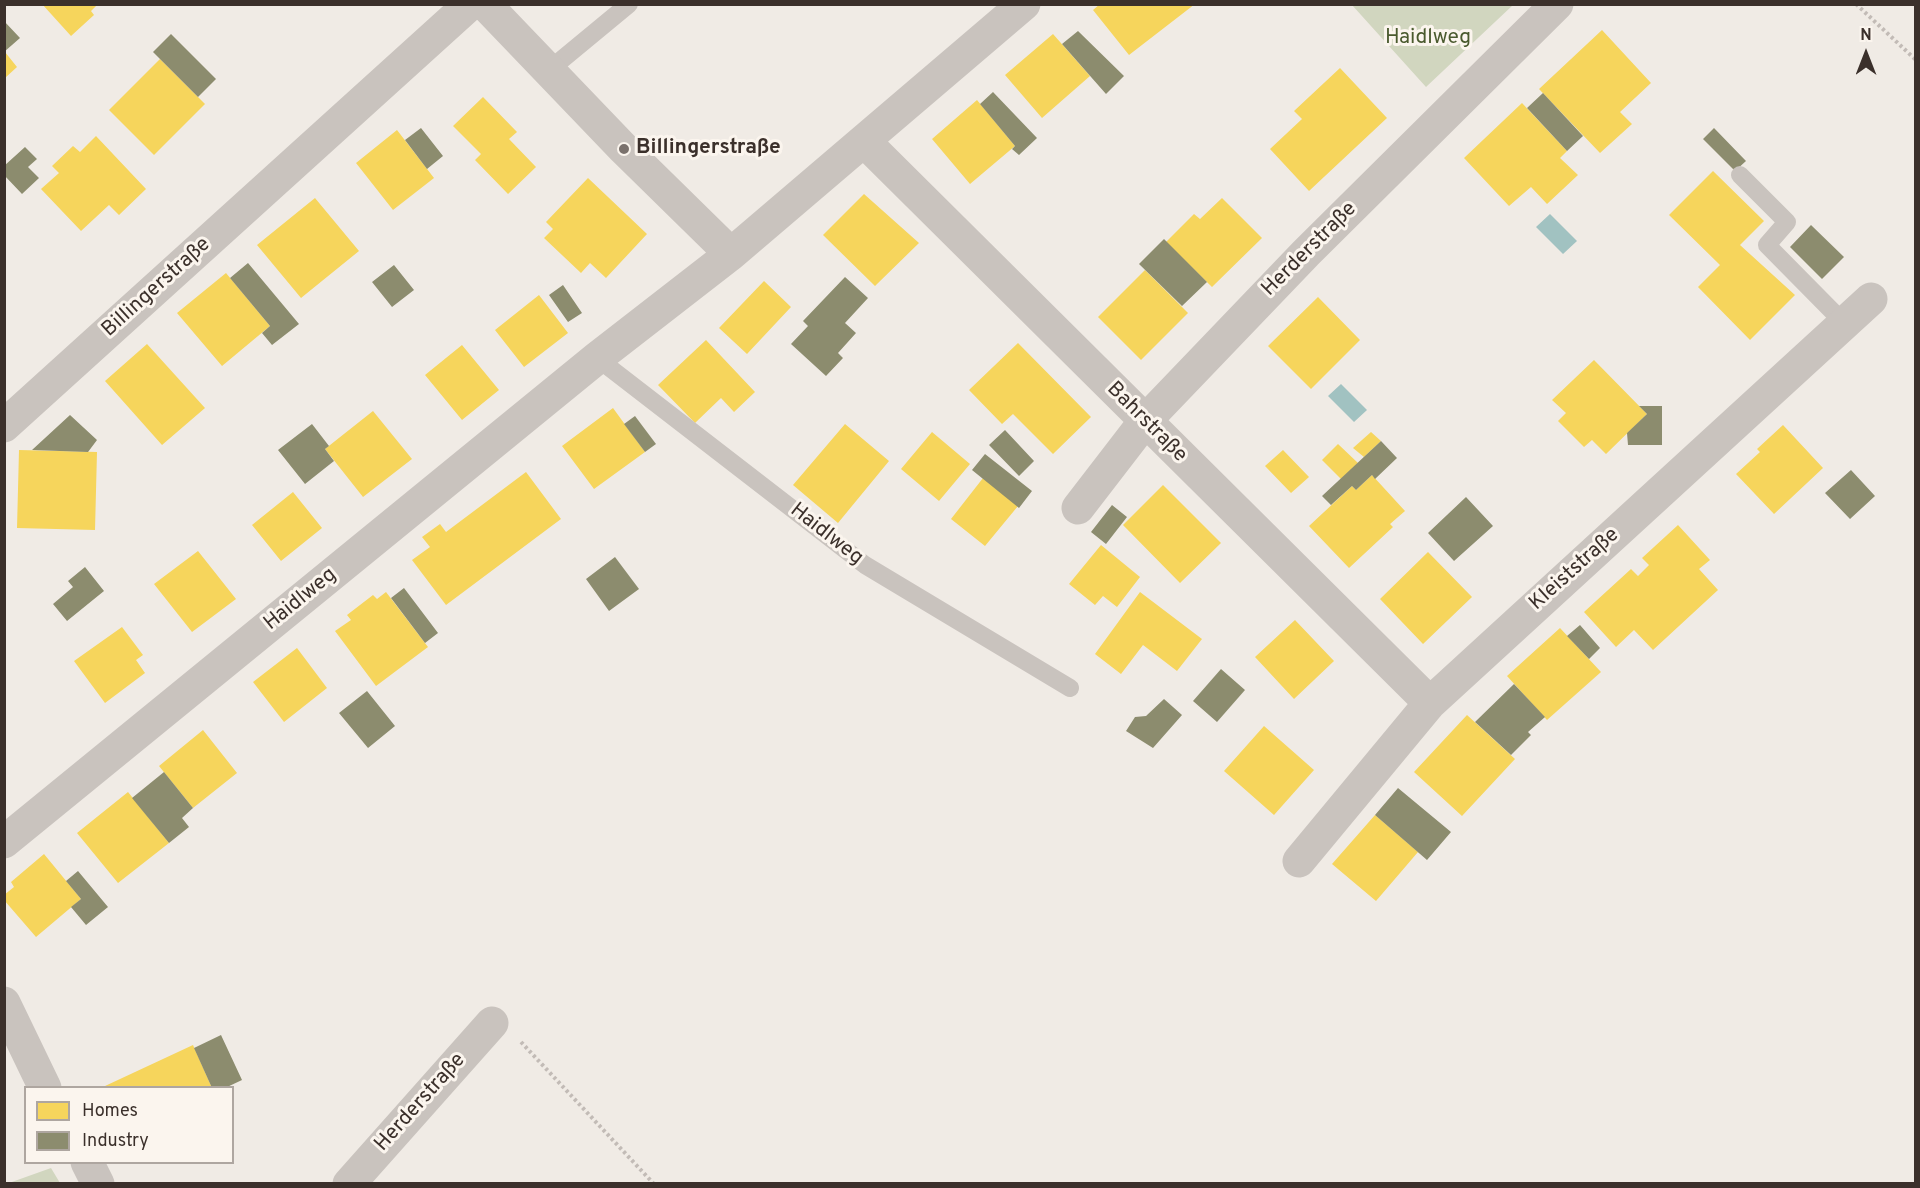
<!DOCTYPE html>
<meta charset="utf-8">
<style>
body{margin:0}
#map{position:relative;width:1920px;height:1188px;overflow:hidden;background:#f0ebe5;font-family:Overpass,sans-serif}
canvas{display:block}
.frame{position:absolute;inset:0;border:6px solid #3b302b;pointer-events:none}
.legend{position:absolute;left:24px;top:1086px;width:210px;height:78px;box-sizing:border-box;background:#fbf5ee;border:2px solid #aea6a0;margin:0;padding:8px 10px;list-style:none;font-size:18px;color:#3b302b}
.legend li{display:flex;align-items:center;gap:12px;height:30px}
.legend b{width:30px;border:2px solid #aea6a0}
.north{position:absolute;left:1836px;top:24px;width:60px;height:60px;-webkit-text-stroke:4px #fbf5ee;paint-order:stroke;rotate:0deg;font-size:16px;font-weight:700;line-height:24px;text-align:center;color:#3b302b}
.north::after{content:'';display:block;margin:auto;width:21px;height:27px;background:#3b302b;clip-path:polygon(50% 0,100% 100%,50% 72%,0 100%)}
</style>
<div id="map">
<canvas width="1920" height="1188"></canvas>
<div class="frame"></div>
<ul class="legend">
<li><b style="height:16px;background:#f6d55c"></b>Homes</li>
<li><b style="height:16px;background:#8c8c6e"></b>Industry</li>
</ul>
<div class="north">N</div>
</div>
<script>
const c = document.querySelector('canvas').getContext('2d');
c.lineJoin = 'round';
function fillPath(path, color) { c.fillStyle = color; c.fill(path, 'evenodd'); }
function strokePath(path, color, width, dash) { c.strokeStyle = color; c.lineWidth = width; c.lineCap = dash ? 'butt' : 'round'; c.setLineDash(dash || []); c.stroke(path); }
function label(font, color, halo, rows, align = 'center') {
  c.font = font + ' Overpass,sans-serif'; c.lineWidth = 6; c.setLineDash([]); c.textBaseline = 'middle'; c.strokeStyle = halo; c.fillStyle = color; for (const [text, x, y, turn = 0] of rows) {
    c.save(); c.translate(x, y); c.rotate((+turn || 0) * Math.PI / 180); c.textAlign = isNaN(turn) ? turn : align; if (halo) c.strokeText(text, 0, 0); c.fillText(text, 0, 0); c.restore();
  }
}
const green = new Path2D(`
 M1352 5H1513L1426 87Z
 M51 1168 60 1183H9Z`);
const water = new Path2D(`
 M1550 214 1577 241 1563 254 1536 227Z
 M1341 384 1367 410 1354 422 1328 396Z`);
const homes = new Path2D(`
 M42 4H98L91 11 94 15 71 36Z
 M1100 4H1195L1129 55 1093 10Z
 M1602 30 1651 83 1620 112 1632 124 1600 153 1539 89Z
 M1053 34 1090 76 1042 118 1005 75Z
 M5 52 17 67 5 78Z
 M160 59 205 104 154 155 109 110Z
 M1340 68 1387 118 1309 191 1270 149 1302 119 1294 111Z
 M483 97 517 132 509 139 536 167 508 194 475 160 481 154 453 126Z
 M977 100 1015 146 970 184 932 139Z
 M1522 103 1567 151 1560 158 1578 175 1547 204 1531 187 1509 206 1464 158Z
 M397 130 434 178 393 210 356 163Z
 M96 136 146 189 119 215 109 205 81 231 41 189 59 173 52 166 73 146 80 152Z
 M1713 171 1764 221 1740 245 1795 295 1750 340 1698 287 1720 265 1669 215Z
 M588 178 647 234 606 278 590 263 581 273 544 238 553 229 546 222Z
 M864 194 919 243 875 286 823 235Z
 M315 198 359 251 301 298 257 245Z
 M1222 198 1262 238 1212 287 1166 242 1194 214 1200 219Z
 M1145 270 1188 313 1141 360 1098 317Z
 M226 273 270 326 222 366 177 313Z
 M764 281 791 307 747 354 719 328Z
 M539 295 568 333 524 367 495 330Z
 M1318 297 1360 340 1311 389 1268 346Z
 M706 340 755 392 734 412 721 398 695 423 658 385Z
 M1018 343 1091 417 1053 454 1013 414 1002 424 969 390Z
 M147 344 205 408 162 445 105 381Z
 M462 345 499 390 462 420 425 375Z
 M1594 360 1647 414 1606 454 1592 440 1584 447 1558 421 1566 413 1552 400Z
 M613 408 645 452 594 489 562 446Z
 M373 411 412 459 363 497 325 449Z
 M845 424 889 461 838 523 793 485Z
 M1783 425 1823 468 1774 514 1736 474 1760 452 1757 449Z
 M932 432 970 464 939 501 901 469Z
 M1371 432 1381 441 1364 457 1353 448Z
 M1338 444 1358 463 1341 479 1322 460Z
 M19 450 97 452 95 530 17 528Z
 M1283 450 1309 477 1291 493 1265 466Z
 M526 472 561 519 446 605 412 560 430 547 422 537 440 524 446 532Z
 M1372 475 1405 511 1390 524 1393 527 1349 568 1309 526 1352 486 1356 490Z
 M983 478 1018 506 985 546 951 519Z
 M1163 485 1221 543 1180 583 1123 525Z
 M293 492 322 528 281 561 252 525Z
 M1678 525 1710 560 1699 569 1718 590 1653 650 1634 630 1616 647 1584 612 1631 569 1638 576 1649 565 1642 558Z
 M1101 545 1140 577 1117 607 1103 596 1095 605 1069 584Z
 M198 551 236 599 192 632 154 584Z
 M1428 552 1472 597 1423 644 1380 599Z
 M386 592 428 647 376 686 335 631 351 620 347 615 373 595 377 599Z
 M1140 592 1202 639 1177 671 1143 645 1121 674 1095 654Z
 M1295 620 1334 661 1294 699 1255 657Z
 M122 627 143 655 136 660 145 673 105 703 74 661Z
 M1560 628 1601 672 1547 720 1507 676Z
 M297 648 327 688 284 722 253 682Z
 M1467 715 1515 759 1462 816 1414 772Z
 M1264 726 1314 770 1274 815 1224 771Z
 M203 730 237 773 193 808 159 766Z
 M128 792 169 843 118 883 77 833Z
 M1375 815 1418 852 1376 901 1332 864Z
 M44 854 81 899 36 937 4 900V895L14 887 11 882Z
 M193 1045 212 1088H106L105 1086Z`);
const industry = new Path2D(`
 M4 21 20 38 4 52Z
 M1078 31 1124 76 1106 94 1062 44Z
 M171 34 216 79 198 97 153 52Z
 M993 92 1037 138 1019 155 1012 149 1015 146 980 104Z
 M1543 93 1583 136 1567 151 1527 108Z
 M421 128 443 156 427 169 405 140Z
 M1714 128 1746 161 1735 171 1703 139Z
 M25 147 37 159 28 167 39 178 22 194 4 175V166Z
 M1811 225 1844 257 1822 279 1790 247Z
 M1164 239 1207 282 1182 306 1139 264Z
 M248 263 299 324 272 345 262 333 270 326 230 278Z
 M394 265 414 290 392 307 372 282Z
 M845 277 868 298 845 323 856 333 838 353 843 358 826 376 791 344 808 326 803 321Z
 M563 285 582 313 568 322 549 295Z
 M1639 406H1662V445H1628L1627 433 1647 414Z
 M70 415 97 440 88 452 32 450Z
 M635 416 656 444 645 452 624 424Z
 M312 424 329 446 325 449 334 461 305 484 278 450Z
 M1005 430 1034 461 1019 476 989 445Z
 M1381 441 1397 458 1375 479 1372 475 1356 490 1352 486 1331 505 1322 496Z
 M985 454 1032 491 1019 508 972 470Z
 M1851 470 1875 496 1850 519 1825 493Z
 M1466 497 1493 526 1454 561 1428 533Z
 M1112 505 1127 517 1106 544 1091 532Z
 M615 557 639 589 609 611 586 579Z
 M85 567 104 591 67 621 53 604 73 587 68 581Z
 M404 588 438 633 425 643 391 598Z
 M1580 625 1600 648 1589 659 1567 636Z
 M1221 669 1245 690 1217 722 1193 701Z
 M1514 684 1545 717 1528 732 1531 735 1511 755 1475 722Z
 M367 691 395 726 368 748 339 713Z
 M1164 699 1182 715 1153 748 1126 731 1135 717 1146 716Z
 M164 772 193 808 182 818 189 827 169 843 132 798Z
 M1398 788 1451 832 1427 860 1375 815Z
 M78 871 108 907 86 925 71 907 81 899 66 881Z
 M221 1035 242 1080 225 1088H212L194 1048Z`);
const path = new Path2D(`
 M1856 4 1916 60
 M521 1042 654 1184`);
const service = new Path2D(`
 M548 71 629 4
 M1740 175 1787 222 1767 245 1845 324
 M597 358 865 565 1070 688`);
const minor = new Path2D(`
 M485 4 624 149 731 254
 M864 141 1430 703
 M4 426 470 4
 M1078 508 1145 421 1306 253 1557 4
 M4 842 597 358 731 254 1024 4
 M1299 861 1430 703 1871 299
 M349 1184 492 1023`);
const tertiary = new Path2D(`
 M4 1003 45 1088
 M87 1162 98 1184`);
const markers = [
 [624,149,6,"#7a716c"]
];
const parkNames = [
 ["Haidlweg",1428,39]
];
const poiNames = [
 ["Billingerstraße",636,149]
];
const streetNames = [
 ["Herderstraße",1310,250,-45],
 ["Billingerstraße",157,288,-42],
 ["Bahrstraße",1146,423,45],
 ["Haidlweg",826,535,38],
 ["Kleiststraße",1575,570,-42],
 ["Haidlweg",301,600,-39],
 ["Herderstraße",421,1103,-48]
];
fillPath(green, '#d1d6bf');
fillPath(water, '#a1c2c1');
fillPath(homes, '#f6d55c');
fillPath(industry, '#8c8c6e');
strokePath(path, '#c2bbb6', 4, [3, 3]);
strokePath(service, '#c9c3be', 18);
strokePath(minor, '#c9c3be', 33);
strokePath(tertiary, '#c9c3be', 33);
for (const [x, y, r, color] of markers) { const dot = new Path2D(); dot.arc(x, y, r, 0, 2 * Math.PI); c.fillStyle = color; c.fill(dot); strokePath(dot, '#fbf5ee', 2); }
label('21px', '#4a5a2e', '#fbf5ee', parkNames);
label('bold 21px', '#3b302b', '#fbf5ee', poiNames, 'left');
label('21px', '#3b302b', '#fbf5ee', streetNames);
</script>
